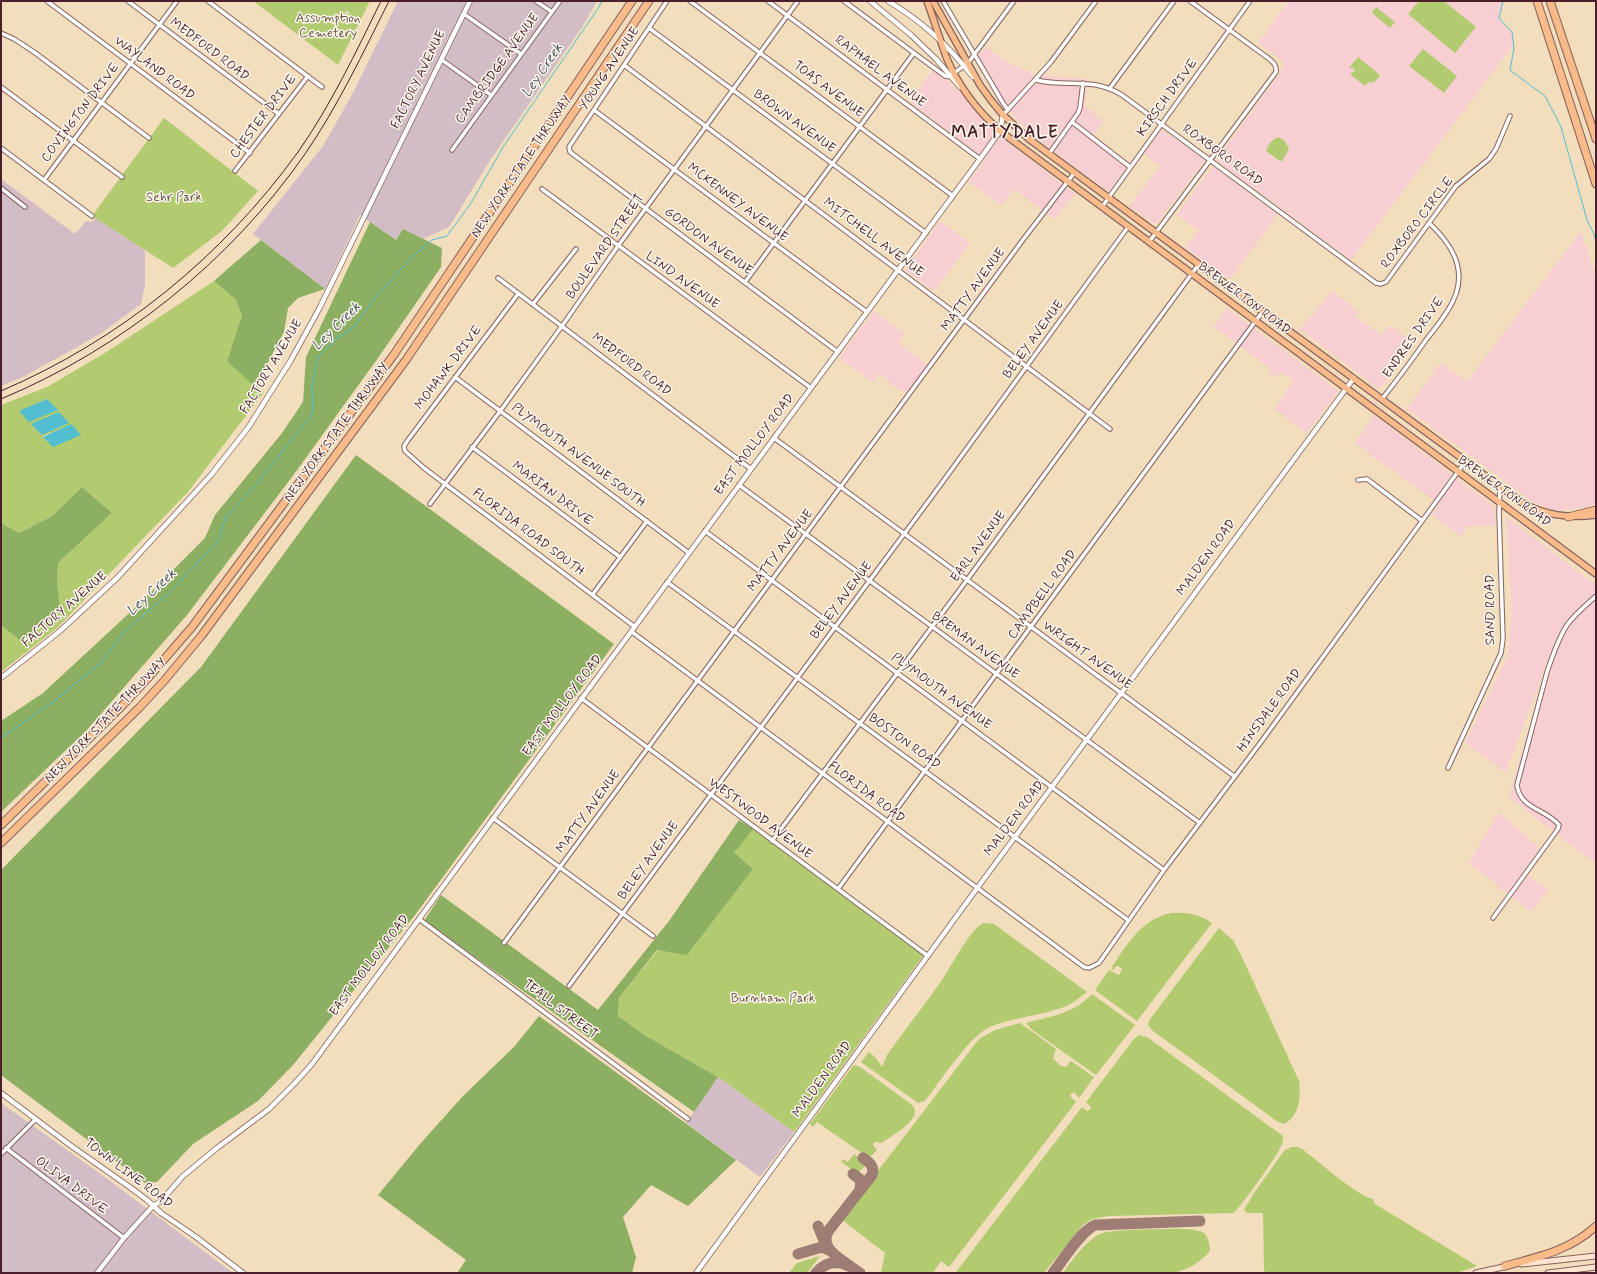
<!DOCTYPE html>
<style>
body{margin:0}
#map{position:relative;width:1597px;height:1274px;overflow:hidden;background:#f2ddbd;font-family:Mynerve,sans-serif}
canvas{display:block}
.frame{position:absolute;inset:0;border:2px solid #4a1f2b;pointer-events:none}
</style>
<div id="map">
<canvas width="1597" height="1274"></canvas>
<div class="frame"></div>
</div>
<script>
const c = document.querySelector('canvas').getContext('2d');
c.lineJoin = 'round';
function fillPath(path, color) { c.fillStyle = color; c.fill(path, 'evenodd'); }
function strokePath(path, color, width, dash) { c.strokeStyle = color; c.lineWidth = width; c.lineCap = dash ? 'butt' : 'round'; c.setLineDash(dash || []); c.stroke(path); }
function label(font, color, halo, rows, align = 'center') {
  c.font = font + ' Mynerve,sans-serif'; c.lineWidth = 3; c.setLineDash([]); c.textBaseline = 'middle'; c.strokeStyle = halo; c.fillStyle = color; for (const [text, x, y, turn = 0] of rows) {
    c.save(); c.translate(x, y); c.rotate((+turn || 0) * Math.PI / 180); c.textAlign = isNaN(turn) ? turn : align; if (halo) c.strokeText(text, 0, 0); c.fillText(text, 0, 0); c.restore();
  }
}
const built = new Path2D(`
 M1289 1H1503L1499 18 1512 32 1513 45 1351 260 1217 161V159L1282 70 1283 61 1258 43Z
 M986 46 1006 62 1036 75 1087 79 1085 107 1104 121 1093 135 1130 163 1109 192 1049 148 1016 119 977 58Z
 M933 70 949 82 962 95 992 130 1075 194 1054 219 1014 189 1002 206 969 182 985 160 910 102Z
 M1161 129 1205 160 1158 222 1155 224 1129 206 1160 166 1144 154Z
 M1213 166 1278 215 1230 279 1185 248 1199 231 1177 215Z
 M940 221 970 243 934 291 905 270Z
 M1581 231 1596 278V503L1588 507 1556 511 1533 502 1407 409 1441 363 1467 382Z
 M1332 291 1359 312 1355 317 1382 335 1391 326 1415 344 1379 389 1300 329Z
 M1227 308 1338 391 1307 433 1274 409 1294 381 1280 372 1275 377 1269 372 1271 369 1214 326Z
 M874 311 905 334 898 343 928 365 906 394 879 374 873 382 839 358Z
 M1374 415 1494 507 1496 526H1466L1462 537 1432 515 1439 504 1355 443Z
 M1506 517 1596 585V864L1509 797 1552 649 1506 772 1465 743 1508 656 1512 611Z
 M1499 812 1540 849 1523 872 1548 890 1531 912 1469 863Z`);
const industrial = new Path2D(`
 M398 1H597L582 27 489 162 449 227 423 239 403 229 396 240 360 215 325 289 253 234 323 146 353 93Z
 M1 179 75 234 86 221 91 222 99 216 145 251V285L141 304 103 332 77 347 23 377 1 386Z
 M718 1077 794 1132 760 1177 686 1123Z
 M1 1103 102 1175 233 1273H1Z`);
const green = new Path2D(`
 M253 1H370L338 65Z
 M1419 1H1444L1476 27 1455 53 1408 14Z
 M1376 7 1395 22 1390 28 1372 13Z
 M1423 49 1457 76 1444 93 1409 66Z
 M1358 57 1380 75 1375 82 1372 81 1373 84 1369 82 1365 86 1350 74 1355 71 1353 68H1349Z
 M164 118 258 191 222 231 173 268 92 216Z
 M1278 137 1284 140 1289 149 1282 161H1280L1266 151C1268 144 1272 140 1278 137Z
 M214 281 236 300 242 315 227 361 264 392 188 492 57 628 1 672V625L22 641 60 608 57 583 58 563 112 513 82 487 52 516 19 533 1 523V405L47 387 108 351ZM71 425 80 436 43 437V436Z
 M753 829 921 953 923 956 794 1132 718 1077 646 1036 618 1016 619 998 658 950 687 954 753 869 733 853Z
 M1171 913C1186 912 1200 914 1212 923L1137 1021 1095 990 1109 970 1119 975 1122 969 1118 966 1115 967 1114 970 1111 968C1128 944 1140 920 1171 913Z
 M983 923 994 924 1087 992 1075 1001 1067 1006C1043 1015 1016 1017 992 1026 969 1035 941 1081 925 1101L918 1103 861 1062 869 1052 875 1057 882 1067 887 1055C904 1031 923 1007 940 983 950 969 970 929 983 923Z
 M1219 928 1233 940 1242 957 1299 1081C1301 1096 1300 1116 1284 1124L1278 1122 1153 1031 1148 1025 1150 1019Z
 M1092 994 1135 1025 1096 1075 1031 1029 1026 1023C1052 1016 1073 1014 1092 994Z
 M1020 1023 1056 1049 1053 1059 1061 1066 1066 1067 1071 1061 1094 1077 1079 1098 1074 1092 1072 1093 1070 1096 1076 1102 949 1267 941 1261 933 1273H881L885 1253 841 1219 979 1039 995 1030Z
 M1139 1035 1147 1037 1283 1136C1284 1141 1282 1144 1280 1148 1275 1159 1241 1207 1233 1213L1108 1216 1092 1219 1083 1225 1044 1273 956 1272 1082 1107 1087 1111 1091 1109 1090 1106 1086 1102 1134 1039Z
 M855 1065 860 1067 911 1104C927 1118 890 1136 882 1143L875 1142 873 1145 877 1150 869 1158 817 1122 814 1126H812L810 1124 853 1066Z
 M1291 1147H1297L1302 1149C1317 1160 1357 1196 1373 1199L1375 1204 1477 1266 1457 1273H1269L1264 1271 1263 1213H1247L1244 1210 1254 1193 1284 1151Z
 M854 1154 865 1163V1166L858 1173 854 1172 841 1161 843 1159 848 1162Z
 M1157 1229C1168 1229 1195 1227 1204 1233 1208 1236 1210 1246 1210 1251 1201 1262 1188 1269 1174 1273H1063C1072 1260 1083 1245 1096 1236 1105 1229 1144 1230 1157 1229Z
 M820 1256 807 1273H789L797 1263Z`);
const forest = new Path2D(`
 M370 222 396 240 403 229 442 248 441 267 378 358 292 477 187 615 86 731 1 812V721L43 693 139 604 205 538 215 515 282 433 303 402 306 357Z
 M261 240 325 289 298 298 288 308 284 332 255 387 227 361 242 315 236 300 214 281Z
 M356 455 614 644 415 915 293 1065 258 1101 193 1144 157 1182 145 1183 1 1075V870L201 667Z
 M82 487 112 513 58 563 57 583 60 608 21 641 1 625V523L19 533 52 516Z
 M739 820 753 829 734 853 753 869 687 955 657 950 619 998 618 1016 646 1036 718 1077 694 1112 424 921 441 895 598 1010 669 921Z
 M539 1016 736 1160 688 1206 651 1185 623 1217 636 1257 632 1273H457L466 1260 378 1195 420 1144 463 1096 514 1047Z`);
const water = new Path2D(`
 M47 399 58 410 29 422 19 411Z
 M59 412 69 423 42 435 31 424Z
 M71 424 81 435 53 447 43 437Z`);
const stream = new Path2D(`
 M1503 1 1499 18 1512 32 1514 48 1510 70 1545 96 1554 113 1561 127 1587 220 1594 234 1596 243
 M1 738 54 701 100 664 124 632 167 595 218 541 226 517 255 486 313 413 312 386 318 357 335 340 355 326 371 303 412 257 432 240 447 236 471 203 503 147 597 10 602 1`);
const taxiway = new Path2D(`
 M853 1174 861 1180 860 1189
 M818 1226 825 1243
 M798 1254 822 1247 831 1251
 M850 1266C838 1257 818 1247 829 1230L872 1175C875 1166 869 1162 863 1158
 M816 1273C829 1257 846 1262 860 1273
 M1053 1273C1063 1260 1081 1231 1095 1225L1200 1221`);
const minor = new Path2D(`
 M47 1 250 153
 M128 1 279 114
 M208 1 322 87
 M536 1 552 12
 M667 1 569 147 570 152 838 352
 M690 1 953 196
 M768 1 980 159
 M844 1 945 76 951 77
 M943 1 1003 103 1008 110
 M464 14 521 54
 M649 28 926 233
 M1 33 14 39 34 52 149 138
 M442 60 491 95
 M624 65 1110 429
 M954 73 968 63 1014 1
 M1036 80C1067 88 1090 76 1122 95L1376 283 1381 284 1386 282 1456 186 1489 159 1496 149 1510 116
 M1 87 122 177
 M1110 88 1174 1
 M594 110 867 312
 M1003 115 1051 62 1096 1
 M1072 122 1130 167
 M1 148 92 216
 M452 150 560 1
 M1049 154 1078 113 1080 108 1083 83
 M235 171 308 76
 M44 180 177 1
 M1 188 25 207
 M542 189 811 388
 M1102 207 1250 1
 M1149 242 1276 72C1277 65 1273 62 1268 58L1190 1
 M498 278 751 469
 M745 282 914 53
 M518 294 408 440 404 446 405 451 424 468 635 627
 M533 304 576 249
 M455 377 689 553
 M1382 399C1397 380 1412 360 1426 340 1434 330 1442 320 1448 310 1470 276 1456 248 1429 223
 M774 438 1234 776
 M472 447 620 557
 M1358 480 1367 479 1421 520
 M739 485 1200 823
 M430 504 501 410 562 326 618 246 798 1
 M705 531 1164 870
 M667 582 1128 920
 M593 594 647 521
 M632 632 1084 967 1089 968 1099 963 1164 870 1261 742 1465 462
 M581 698 928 956
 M1448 768 1501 653 1503 639 1499 513 1500 487
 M493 818 653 936
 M772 841 967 580 1199 264
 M838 889 1263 311
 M1493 918 1558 829 1559 825C1546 809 1520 809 1517 785L1547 672C1552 657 1558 639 1567 625 1575 614 1586 605 1596 596
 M419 919 688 1119
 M504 943 1022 241 1075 172
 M569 986 936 491 1128 227
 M6 1148 124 1238
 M1 1154 36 1119`);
const tertiary = new Path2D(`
 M870 1 911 35 936 59 960 87
 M888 1C922 21 949 46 973 77
 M1 678 60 631 118 577 211 475 248 428 291 360 319 309 470 1
 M1 1093 70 1145 131 1188 147 1200 161 1213 196 1237 243 1273
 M97 1273 124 1238 153 1206 161 1201 183 1176 217 1148 269 1109 295 1083 312 1064 980 159 1000 131 1003 115
 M696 1273 978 887 1354 378`);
const secondary = new Path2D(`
 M1522 1264 1596 1256
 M1476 1273 1508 1266
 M1548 1273 1596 1267`);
const primary = new Path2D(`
 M927 1C934 20 940 40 947 59 959 87 978 111 1000 131L1596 574
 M933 1 980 85 990 99 1003 115 1029 139 1521 502C1545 516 1569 518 1596 515`);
const motorway = new Path2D(`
 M1537 1 1596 184
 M1550 1 1596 139
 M1568 517 1596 510
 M1 825 123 705 148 678 192 627 393 356 632 1
 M1 843 139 708 164 681 202 635 406 360 649 1
 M1505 1266C1538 1257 1571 1250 1596 1226`);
const rail = new Path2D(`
 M1 391C120 340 222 257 298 152 331 105 356 52 381 1
 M1 399C121 349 230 262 305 154 338 106 363 53 389 1`);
const parkNames = [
 ["Assumption",328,19],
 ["Cemetery",328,34],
 ["Sehr Park",174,198],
 ["Burnham Park",773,999]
];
const streetNames = [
 ["MEDFORD ROAD",209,50,37],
 ["WAYLAND ROAD",154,69,37],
 ["CAMBRIDGE AVENUE",498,69,-54],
 ["YOUNG AVENUE",610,69,-56],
 ["RAPHAEL AVENUE",880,72,37],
 ["FACTORY AVENUE",419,80,-64],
 ["TOAS AVENUE",828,90,37],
 ["KIRSCH DRIVE",1168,98,-54],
 ["COVINGTON DRIVE",81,113,-53],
 ["CHESTER DRIVE",264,117,-53],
 ["BROWN AVENUE",794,122,36],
 ["ROXBORO ROAD",1222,156,36],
 ["NEW YORK STATE THRUWAY",522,167,-56],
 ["MCKENNEY AVENUE",737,203,37],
 ["ROXBORO CIRCLE",1418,223,-53],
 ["MITCHELL AVENUE",873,238,37],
 ["GORDON AVENUE",708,242,36],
 ["BOULEVARD STREET",606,247,-55],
 ["LIND AVENUE",682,281,36],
 ["MATTY AVENUE",974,290,-54],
 ["BREWERTON ROAD",1244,299,37],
 ["ENDRES DRIVE",1414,338,-55],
 ["BELEY AVENUE",1034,340,-54],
 ["MEDFORD ROAD",631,365,37],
 ["FACTORY AVENUE",272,367,-59],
 ["MOHAWK DRIVE",449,368,-53],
 ["NEW YORK STATE THRUWAY",337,433,-54],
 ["EAST MOLLOY ROAD",755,445,-53],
 ["PLYMOUTH AVENUE SOUTH",578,456,37],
 ["BREWERTON ROAD",1504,492,36],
 ["MARIAN DRIVE",552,494,37],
 ["FLORIDA ROAD SOUTH",528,533,37],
 ["EARL AVENUE",979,547,-54],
 ["MATTY AVENUE",781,551,-53],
 ["MALDEN ROAD",1207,558,-54],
 ["CAMPBELL ROAD",1043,595,-54],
 ["BELEY AVENUE",842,601,-53],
 ["FACTORY AVENUE",65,610,-41],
 ["SAND ROAD",1491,610,-90],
 ["BREMAN AVENUE",975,646,36],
 ["WRIGHT AVENUE",1087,656,36],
 ["PLYMOUTH AVENUE",941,692,36],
 ["EAST MOLLOY ROAD",563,706,-53],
 ["HINSDALE ROAD",1270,711,-54],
 ["NEW YORK STATE THRUWAY",106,721,-46],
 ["BOSTON ROAD",904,742,36],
 ["FLORIDA ROAD",866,793,37],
 ["MATTY AVENUE",589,812,-54],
 ["WESTWOOD AVENUE",760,819,37],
 ["MALDEN ROAD",1015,819,-53],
 ["BELEY AVENUE",649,861,-54],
 ["EAST MOLLOY ROAD",370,966,-53],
 ["TEALL STREET",560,1010,37],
 ["MALDEN ROAD",823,1080,-54],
 ["TOWN LINE ROAD",128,1174,37],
 ["OLIVA DRIVE",71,1186,37]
];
const waterNames = [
 ["Ley Creek",543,71,-56],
 ["Ley Creek",337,327,-45],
 ["Ley Creek",152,593,-43]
];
const districtNames = [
 ["MATTYDALE",1005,133]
];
fillPath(built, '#f7cfd2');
fillPath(industrial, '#d2bdc6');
fillPath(green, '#b2cb70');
fillPath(forest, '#8daf62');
fillPath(water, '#53becf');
strokePath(stream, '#53becf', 1);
strokePath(taxiway, '#9e7e74', 11);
strokePath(minor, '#85625e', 5.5);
strokePath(tertiary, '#85625e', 6);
strokePath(secondary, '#85625e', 7);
strokePath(primary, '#85625e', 8);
strokePath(motorway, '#85625e', 9);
strokePath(minor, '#fff', 3.5);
strokePath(tertiary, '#fff', 4.5);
strokePath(secondary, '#fde4d1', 5);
strokePath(primary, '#fabb8b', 5.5);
strokePath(motorway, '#fabb8b', 7);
strokePath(rail, '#4a1f2b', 1);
label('13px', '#695340', '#fbf7ec', parkNames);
label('13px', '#4a1f2b', '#fbf7ec', streetNames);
label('italic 14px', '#4d5764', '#fbf7ec', waterNames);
c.letterSpacing = '1px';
label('bold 17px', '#4a1f2b', '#fbf7ec', districtNames);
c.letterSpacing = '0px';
</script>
